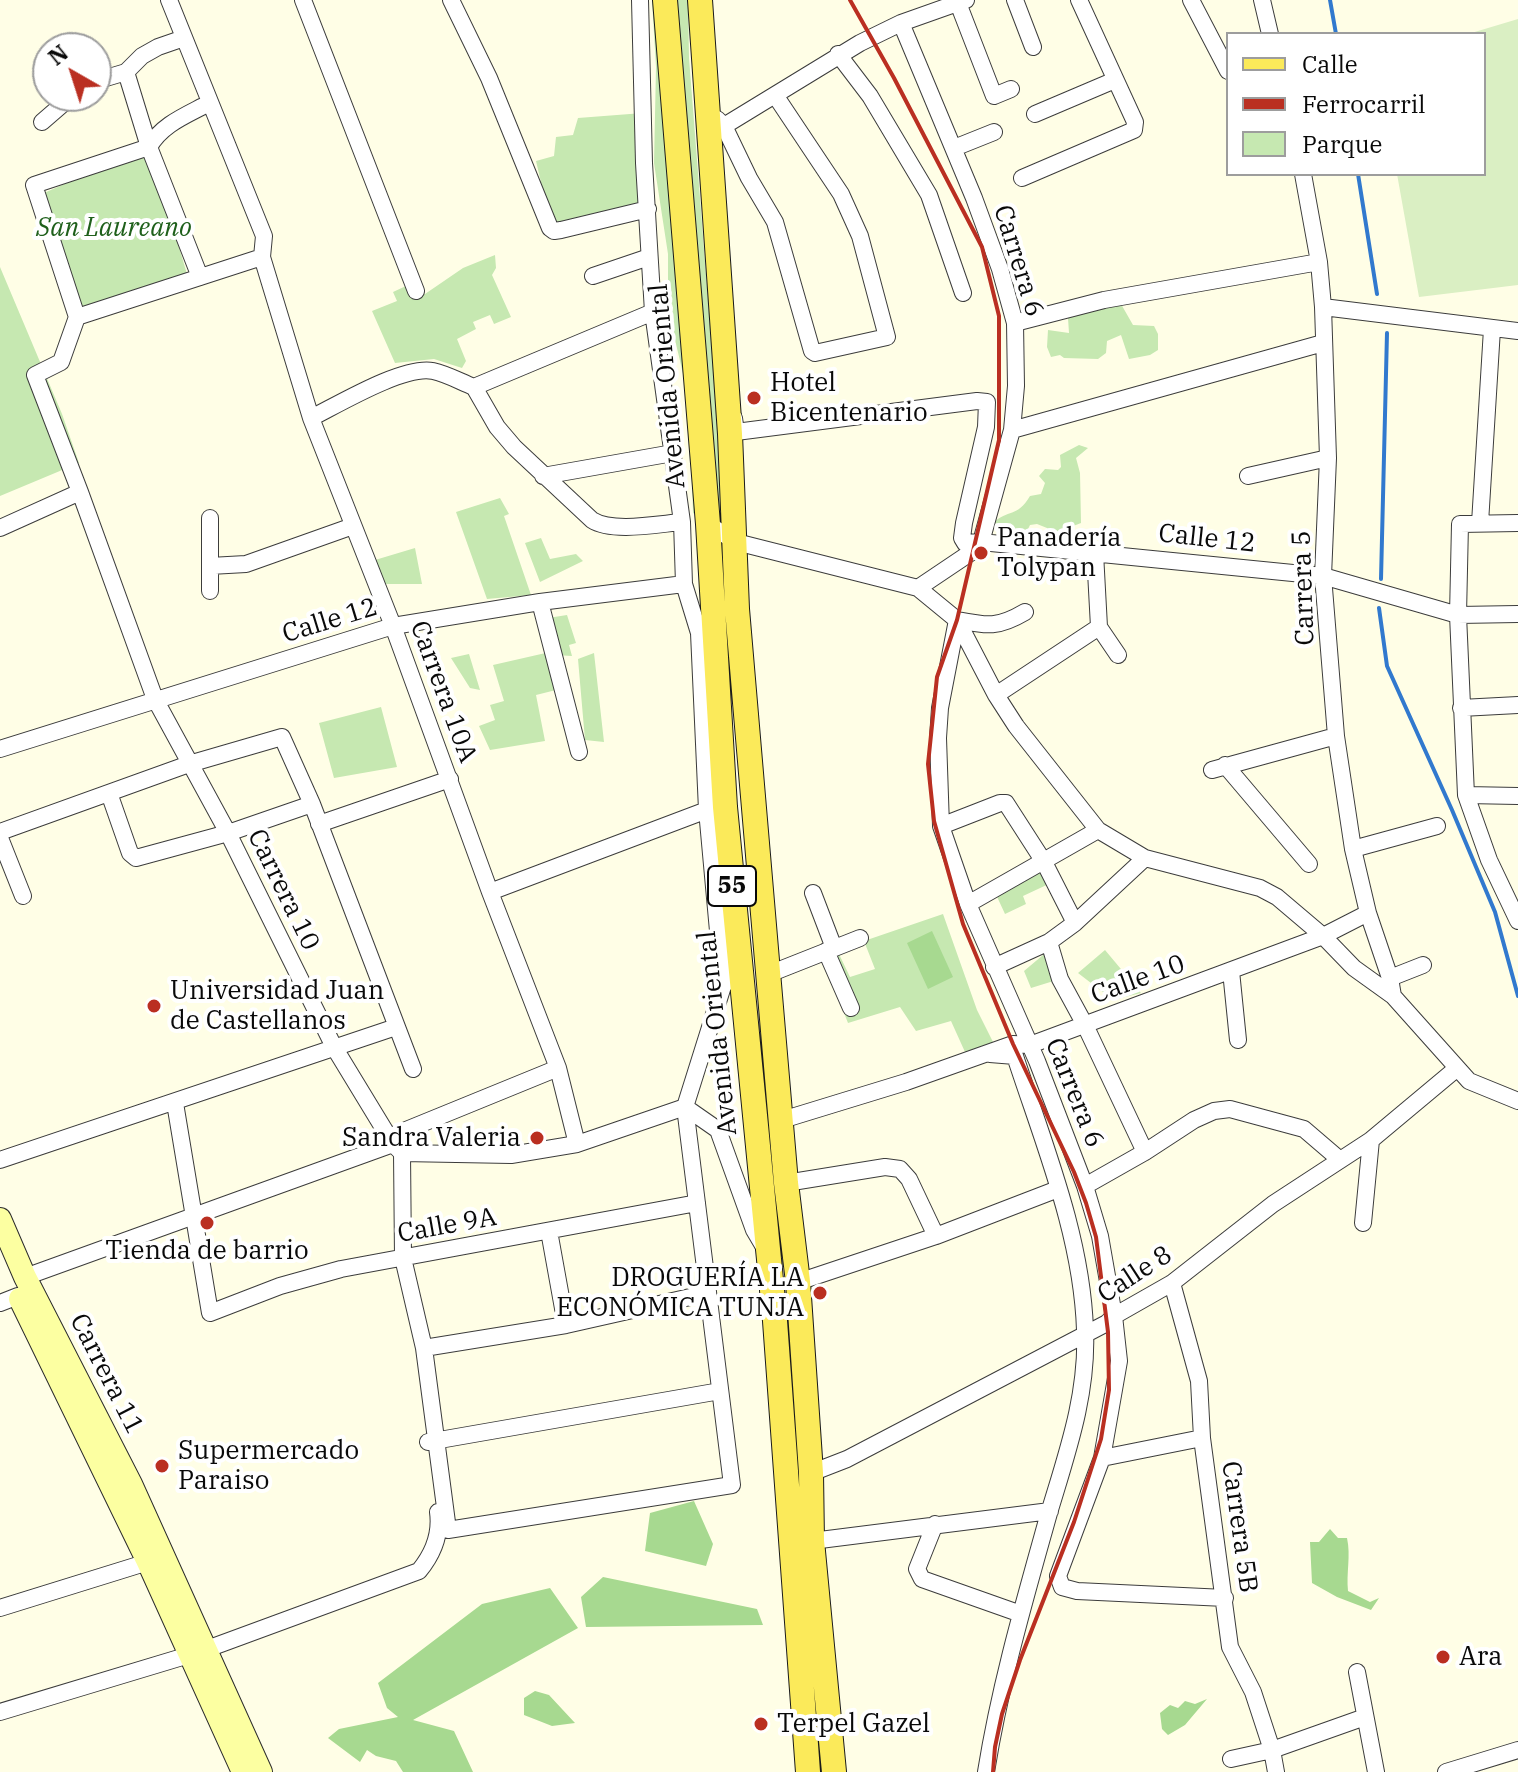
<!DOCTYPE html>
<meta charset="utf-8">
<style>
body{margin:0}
#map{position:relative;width:1518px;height:1772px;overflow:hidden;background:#fffee6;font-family:"IBM Plex Serif",serif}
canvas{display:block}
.legend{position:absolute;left:1226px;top:32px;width:260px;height:144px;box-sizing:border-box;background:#fff;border:2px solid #9d9d9d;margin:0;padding:10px 14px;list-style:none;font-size:24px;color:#090909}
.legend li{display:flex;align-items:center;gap:16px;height:40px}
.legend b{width:40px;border:2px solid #9d9d9d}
.north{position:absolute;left:32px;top:32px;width:80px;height:80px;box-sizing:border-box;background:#fff;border:2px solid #9d9d9d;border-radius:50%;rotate:321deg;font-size:22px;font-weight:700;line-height:32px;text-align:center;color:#090909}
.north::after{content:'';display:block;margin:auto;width:28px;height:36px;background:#ba2f21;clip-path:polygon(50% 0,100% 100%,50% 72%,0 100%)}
</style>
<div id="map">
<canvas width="1518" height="1772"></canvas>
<ul class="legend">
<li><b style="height:10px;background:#fbea5a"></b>Calle</li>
<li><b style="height:10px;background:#ba2f21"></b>Ferrocarril</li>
<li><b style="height:22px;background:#c6e8b1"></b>Parque</li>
</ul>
<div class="north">N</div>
</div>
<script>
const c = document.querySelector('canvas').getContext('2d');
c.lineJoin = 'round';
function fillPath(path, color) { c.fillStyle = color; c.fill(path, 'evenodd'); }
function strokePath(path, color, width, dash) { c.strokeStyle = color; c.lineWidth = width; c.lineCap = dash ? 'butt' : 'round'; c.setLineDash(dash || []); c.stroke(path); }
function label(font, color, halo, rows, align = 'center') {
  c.font = font + ' "IBM Plex Serif",serif'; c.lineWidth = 8; c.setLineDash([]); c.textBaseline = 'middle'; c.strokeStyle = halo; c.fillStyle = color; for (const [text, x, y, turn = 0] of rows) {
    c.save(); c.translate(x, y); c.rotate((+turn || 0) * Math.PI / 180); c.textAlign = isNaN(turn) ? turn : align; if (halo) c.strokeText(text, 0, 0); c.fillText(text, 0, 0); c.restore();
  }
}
const green = new Path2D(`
 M652 0H662L698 516 693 513 691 442 685 382 668 310V254L654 163 656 67Z
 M674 0H688L689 58 726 529H720Z
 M643 113 646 206 552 229 536 161 554 156 556 137 573 135 578 118Z
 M149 147 187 274 81 311 44 193Z
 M495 255 496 268 492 275 511 317 494 324 490 315 473 322 476 329 457 339 466 361 462 368 434 359 395 363 372 311 397 301 393 292 406 286 411 296 425 294 463 268Z
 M0 267 62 414 79 463 0 496Z
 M1121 304 1133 325 1154 326 1158 334V350L1150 355 1129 359 1121 335 1107 341 1106 353 1098 359 1064 358 1060 355 1051 357 1047 347 1048 330 1069 333 1068 318 1080 311Z
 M1079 445 1088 448 1076 458 1080 473 1081 523 1055 533 1054 540 1051 541 1047 528 1037 524 1030 525 1024 537 1003 534 1006 530 1004 525 993 523C1008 509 1017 518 1030 496L1041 494 1045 483 1039 476 1045 469 1058 470 1061 467 1060 455Z
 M500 498 509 514 504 516 531 595 487 599 456 512Z
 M541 538 550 559 576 554 583 561 540 582 525 543Z
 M415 548 422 584H385L375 560Z
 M567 615 576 643 569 645 572 656 555 655 548 618Z
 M550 652 556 690 536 695 545 741 490 750 479 726 495 720 490 705 504 701 493 665Z
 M594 653 604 742 585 740 578 659Z
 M469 654 480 690 470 688 451 658Z
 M381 707 397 767 334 778 319 723Z
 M1043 863 1053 882 1023 896 1026 904 1005 914 993 888Z
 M943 914 977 1010 994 1044 965 1052 951 1021 916 1031 900 1007 848 1023 822 957 838 952 850 977 875 969 864 941Z
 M1049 950 1060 979 1031 988 1024 971Z
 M1105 950 1141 993 1113 1000 1078 973Z`);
const forest = new Path2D(`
 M932 931 953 977 928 989 907 943Z
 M694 1501 713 1544 706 1566 645 1551 650 1513Z
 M1330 1529 1338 1538H1347C1351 1556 1346 1573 1348 1591L1370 1602 1379 1598 1371 1610 1337 1597 1312 1583 1310 1542H1319Z
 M603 1577 757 1609 763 1625 586 1627 581 1597Z
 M550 1588 578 1628 413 1720 454 1731 473 1772H403L396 1761 376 1756 367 1750 360 1762 328 1738 339 1729 398 1717 387 1708 378 1683 482 1604Z
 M535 1691 549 1695 575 1723 552 1726 524 1715V1698Z
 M1207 1699 1185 1725 1168 1735 1162 1729 1160 1713 1170 1705 1178 1708 1185 1701 1195 1704Z`);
const pitch = new Path2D(`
 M1518 19V285L1419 297 1397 174H1484V34H1468Z`);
const stream = new Path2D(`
 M1330 0 1336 34
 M1358 174 1377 294
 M1381 579 1387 333
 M1379 608 1387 666 1452 810 1495 912 1518 996`);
const street = new Path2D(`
 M169 0 264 236 262 257 311 418 393 626 490 892 558 1068 577 1144
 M303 0 416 291
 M451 0 489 78 550 228 554 231 561 230 648 209
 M640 0 644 163 653 312 682 522 684 584 699 633 707 810 723 986
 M1015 0 1033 47
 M1191 0 1228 71
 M1262 0 1270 34
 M958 3 994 96 1011 89
 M901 23 974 198 1000 269 1015 323 1016 386 1012 430 981 542 973 551 918 588
 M838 54 870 96 929 195 963 293
 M126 72 149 147 200 277
 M96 81 126 72 142 56 158 47 184 38
 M1035 114 1115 80
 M717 119 724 126 860 43 901 23 966 0
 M42 122 72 96
 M724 126 749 178 775 222 812 351 815 353 887 337 860 236 841 194 775 95
 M954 148 994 132
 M1303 174 1319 262 1323 307 1328 458 1323 576 1336 736 1353 849 1368 913 1390 978 1393 996
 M1022 178 1134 130 1135 122 1079 0
 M262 257 77 317 61 362 35 375 80 492 155 699 228 833 334 1047 393 1144 402 1153 403 1258 424 1348 448 1530 732 1485 685 1107 723 986 739 967
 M593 276 649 257
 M1323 307 1518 331
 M77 317 34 185 149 147C162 124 187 115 209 103
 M1015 323 1104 300 1319 262
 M474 387 497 427 514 447 592 520C612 533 658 524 682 522
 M311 418C339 404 404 365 433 371 447 374 461 382 474 387L653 312
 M734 418 736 432 977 401 987 402 986 427 964 523 962 538 965 543 981 542 1323 576 1458 615 1518 614
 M1012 430 1323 343
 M543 476 673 453
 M1248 476 1328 458
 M1480 523 1492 329
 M1518 523 1460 524 1458 615 1466 795 1489 860 1518 921
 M708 524 736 542 918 588 957 620 996 695 1016 726 1098 830 1145 858 1260 888 1277 897 1323 936 1354 968 1393 996 1469 1081 1518 1101
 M0 528 80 492
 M1095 553 1099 627
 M210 566 246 564 353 526
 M210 591V518
 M540 602 579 752
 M1025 612C998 628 988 626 957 620L940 708 938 738 941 826 968 904 1037 1061 1085 1186 1100 1236 1114 1316 1119 1361 1102 1458 1058 1576 1062 1587 1077 1591 1225 1598
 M1099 627 1118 655
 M996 695 1099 627
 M1461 708 1518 705
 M0 749 393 626 540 602 684 584
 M1225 765 1309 864
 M1212 770 1336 736
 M109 793 130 853 136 858 228 833 312 804
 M1466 795 1518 796
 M319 824 450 779
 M941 826 1000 803H1006L1044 862 1075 923
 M0 832 189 764 282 737 312 804 413 1069
 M0 838 23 896
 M1353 849 1437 826
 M490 892 707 810 717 808
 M813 893 834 948
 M968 904 1098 830
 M1049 942 1060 979 1085 1025 1145 1152
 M826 951 851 1008
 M994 967 1049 942 1075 923 1145 858
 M1231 971 1238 1040
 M769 974 860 938
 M1390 978 1423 965
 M175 1103 210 1313 280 1286 341 1269 697 1203
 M685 1107 718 1130 754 1230 764 1247
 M782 1120 906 1082 1013 1044 1030 1045 1323 936 1368 913
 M389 1137 558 1068
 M402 1153 511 1155 577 1144 685 1107
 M0 1160 396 1027
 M786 1183 885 1167 900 1169 909 1179 936 1236
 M1085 1186 1145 1152 1194 1120 1214 1111 1230 1109 1304 1129 1339 1159
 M1363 1223 1371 1140
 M549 1231 566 1325
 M25 1277 393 1144
 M798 1282 936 1236 1058 1189
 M1172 1283 1199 1381 1202 1438 1230 1647 1253 1692 1272 1750 1276 1772
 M0 1303 18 1296
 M424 1348 566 1325 708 1293
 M428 1442 720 1391
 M1102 1458 1202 1438
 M811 1473 847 1459 1107 1323 1114 1316 1172 1283 1273 1204 1371 1140 1456 1069
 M935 1524 917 1569 922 1579 1021 1614
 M812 1541 1050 1511
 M0 1608 148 1562 153 1557
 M207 1649 419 1571C433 1554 441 1534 438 1512
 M1357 1672 1376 1772
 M0 1712 189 1655
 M1231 1759 1272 1750 1365 1717
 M986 1772C1000 1684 1025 1599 1049 1513 1067 1453 1088 1394 1085 1330 1082 1236 1044 1145 1015 1056L990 1054
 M1446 1772 1518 1750`);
const secondary = new Path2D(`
 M0 1219 25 1277 131 1484 261 1772
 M20 1299 148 1562 243 1772`);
const primary = new Path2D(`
 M665 0 708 524 725 807 775 1321 808 1772
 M700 0 730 434 737 609 786 1183 798 1282 811 1473 812 1541 834 1772`);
const rail = new Path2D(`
 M850 0 894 78 982 247 999 316V440L957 620 937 677 928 764 934 821 963 924 1013 1044 1074 1172 1086 1203 1096 1237 1108 1332 1109 1390 1101 1439 1074 1522 1020 1660 1002 1714 995 1747 993 1772`);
const markers = [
 [754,398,8,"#ba2f21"],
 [981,553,8,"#ba2f21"],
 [154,1006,8,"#ba2f21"],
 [537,1138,8,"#ba2f21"],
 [207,1223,8,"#ba2f21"],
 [820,1293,8,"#ba2f21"],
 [162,1466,8,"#ba2f21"],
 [1443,1657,8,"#ba2f21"],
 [761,1724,8,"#ba2f21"]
];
const shields = [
 [732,886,48]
];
const shieldNames = [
 ["55",732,886]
];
const parkNames = [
 ["San Laureano",114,228]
];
const streetNames = [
 ["Carrera 6",1018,261,73],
 ["Avenida Oriental",668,386,-95],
 ["Calle 12",1207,539,6],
 ["Carrera 5",1304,588,-92],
 ["Calle 12",330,621,-17],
 ["Carrera 10A",443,692,70],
 ["Carrera 10",283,890,64],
 ["Calle 10",1138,980,-20],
 ["Avenida Oriental",718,1033,-96],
 ["Carrera 6",1074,1093,68],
 ["Calle 9A",447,1226,-10],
 ["Calle 8",1135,1275,-33],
 ["Carrera 11",106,1374,63],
 ["Carrera 5B",1239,1527,82]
];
const poiNames = [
 ["Hotel",770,383],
 ["Bicentenario",770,413],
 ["Panadería",997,538],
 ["Tolypan",997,568],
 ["Universidad Juan",170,991],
 ["de Castellanos",170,1021],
 ["Sandra Valeria",521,1138,"right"],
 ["Tienda de barrio",207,1251,"center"],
 ["DROGUERÍA LA",804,1278,"right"],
 ["ECONÓMICA TUNJA",804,1308,"right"],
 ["Supermercado",178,1451],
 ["Paraiso",178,1481],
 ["Ara",1459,1657],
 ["Terpel Gazel",777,1724]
];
fillPath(green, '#c6e8b1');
fillPath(forest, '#a7d990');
fillPath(pitch, '#daefc3');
strokePath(stream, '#3179ce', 4);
strokePath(street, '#3c3c3c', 18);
strokePath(secondary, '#2b2b2b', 24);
strokePath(primary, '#1a1a1a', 26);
strokePath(street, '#fff', 16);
strokePath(secondary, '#fcffa1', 22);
strokePath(primary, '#fbea5a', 24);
strokePath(rail, '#ba2f21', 4);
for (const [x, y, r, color] of markers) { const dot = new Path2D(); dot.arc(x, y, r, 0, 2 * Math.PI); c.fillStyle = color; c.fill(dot); strokePath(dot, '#fff', 3); }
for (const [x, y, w] of shields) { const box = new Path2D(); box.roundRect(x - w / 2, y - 20, w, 40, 6); c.fillStyle = '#fff'; c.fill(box); strokePath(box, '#090909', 2); }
label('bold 24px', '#090909', null, shieldNames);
label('italic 26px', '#1f601b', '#fff', parkNames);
label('26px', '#090909', '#fff', streetNames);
label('26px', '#090909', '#fff', poiNames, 'left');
</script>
